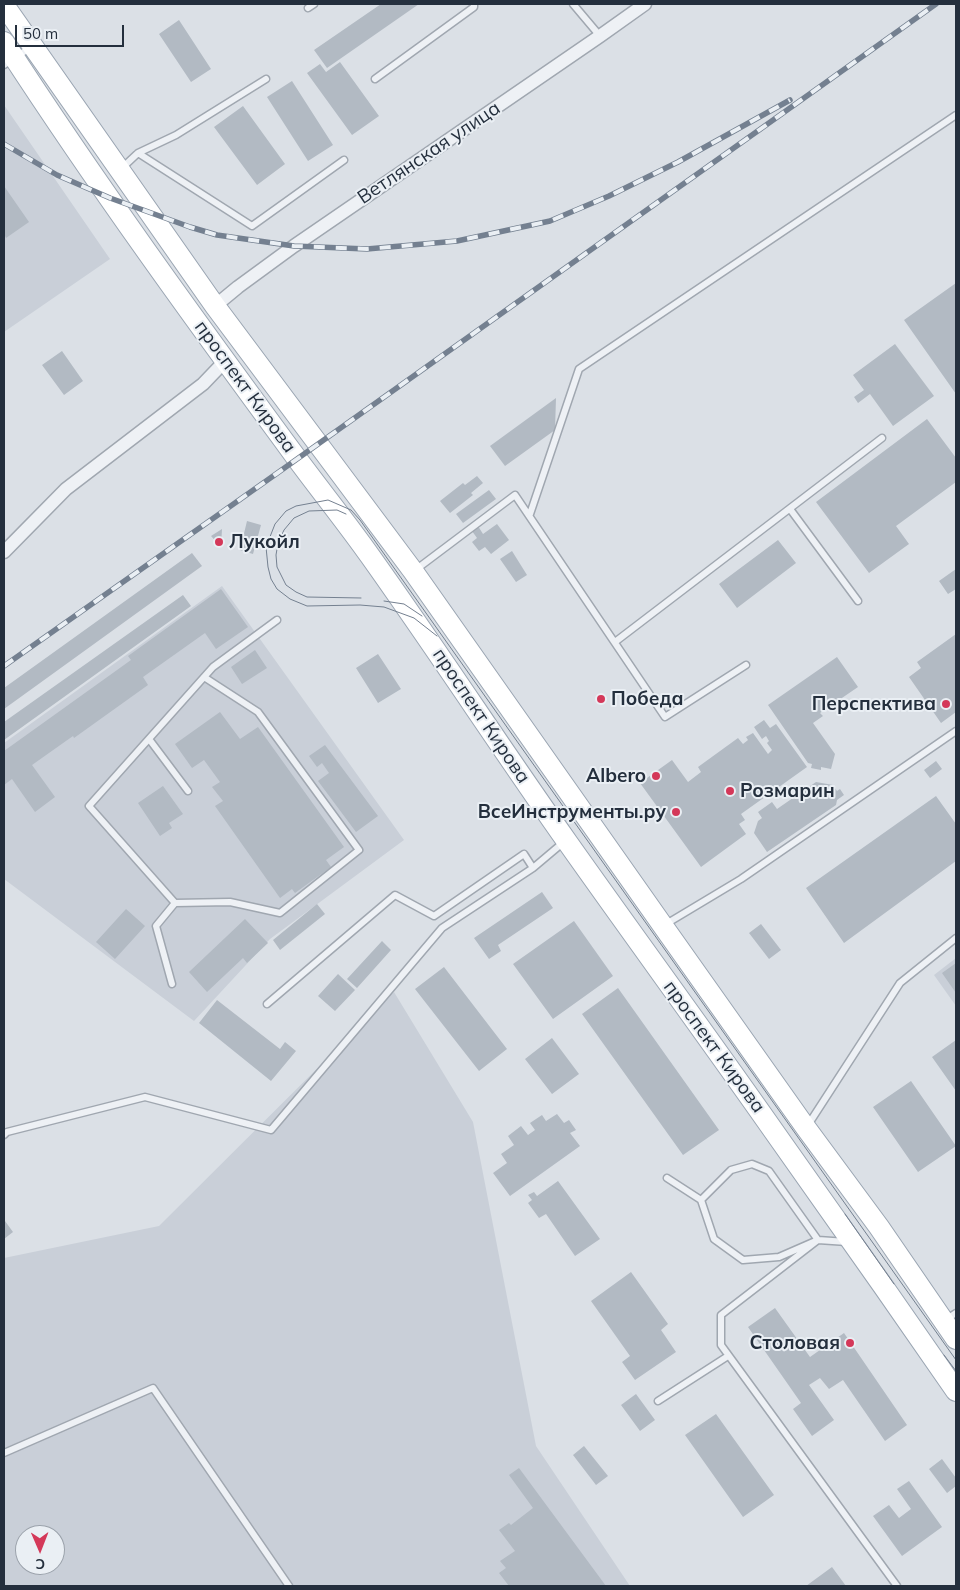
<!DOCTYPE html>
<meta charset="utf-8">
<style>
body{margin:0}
#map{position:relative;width:960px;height:1590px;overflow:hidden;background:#dbe0e6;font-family:Mulish,sans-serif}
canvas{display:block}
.frame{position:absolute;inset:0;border:5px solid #242f3d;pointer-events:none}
.north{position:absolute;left:15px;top:1525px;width:50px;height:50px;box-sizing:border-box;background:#eaeff4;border:1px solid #9ba2ab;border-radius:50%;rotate:179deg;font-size:14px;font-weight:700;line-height:20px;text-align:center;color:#242f3d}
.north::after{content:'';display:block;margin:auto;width:18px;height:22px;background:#d43859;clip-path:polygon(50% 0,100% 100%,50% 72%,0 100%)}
.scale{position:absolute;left:15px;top:25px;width:109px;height:22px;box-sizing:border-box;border:2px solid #242f3d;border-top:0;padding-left:6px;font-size:15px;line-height:18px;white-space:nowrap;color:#242f3d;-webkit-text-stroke:4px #eaeff4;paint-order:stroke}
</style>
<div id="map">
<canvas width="960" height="1590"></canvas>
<div class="frame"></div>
<div class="north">С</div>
<div class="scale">50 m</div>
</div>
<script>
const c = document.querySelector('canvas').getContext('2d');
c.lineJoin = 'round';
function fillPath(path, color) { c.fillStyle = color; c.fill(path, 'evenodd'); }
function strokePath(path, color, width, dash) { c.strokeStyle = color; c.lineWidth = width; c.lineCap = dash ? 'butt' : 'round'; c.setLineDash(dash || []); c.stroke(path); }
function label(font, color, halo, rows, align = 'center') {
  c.font = font + ' Mulish,sans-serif'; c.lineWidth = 4; c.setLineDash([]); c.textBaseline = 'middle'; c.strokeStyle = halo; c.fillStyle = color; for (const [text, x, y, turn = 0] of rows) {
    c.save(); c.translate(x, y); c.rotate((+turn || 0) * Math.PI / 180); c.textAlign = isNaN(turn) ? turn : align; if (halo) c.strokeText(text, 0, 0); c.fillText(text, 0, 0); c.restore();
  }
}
const built = new Path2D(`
 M4 105 110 259 4 332Z
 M222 586 404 840 270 939 194 1021 4 879V743Z
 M956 958V1006L934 975Z
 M394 992 473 1122 536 1446 630 1586H4V1258L159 1226ZM25 1535H55V1565H25Z`);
const building = new Path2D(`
 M381 4H419L327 68 314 50Z
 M179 20 211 69 191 82 159 34Z
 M340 62 379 116 352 135 307 73 320 64 326 72Z
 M292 81 333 145 308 161 267 97Z
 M243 106 285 164 257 185 214 127Z
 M4 186 29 222 6 238 4 234Z
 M956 283V394L904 320Z
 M895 344 934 396 893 426 870 394 858 403 854 397 864 390 853 375Z
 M62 351 83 381 64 395 42 365Z
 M556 398 555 430 505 466 490 446Z
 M927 419 956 458V482L896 526 909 544 869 573 816 502Z
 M477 476 483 483 471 493 473 495 450 513 440 501 463 483 465 485Z
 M489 490 496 499 463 523 456 514Z
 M247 521 261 525 253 554 240 550Z
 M497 524 509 540 491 554 485 547 479 551 472 542 477 538 472 531 478 526 483 534Z
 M222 529 221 547 211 536Z
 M778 540 796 563 737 608 719 584Z
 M512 551 527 575 516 582 500 559Z
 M192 553 202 566 4 709V688Z
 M956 569V589L948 594 939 581Z
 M221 589 248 627 216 649 205 633 143 677 148 685 74 738 73 736 32 765 55 797 35 812 12 779 4 785V751L131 660 128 656Z
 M183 595 191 606 4 740V722Z
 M956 634V712L941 723 909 677 921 668 917 662Z
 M255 650 267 668 242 684 231 667Z
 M378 654 401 689 378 703 356 668Z
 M837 657 858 687 820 713 823 716 813 723 835 754 831 769 821 767V770L811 768 812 764 808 763 768 705Z
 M220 712 240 739 258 727 344 847 326 860 331 867 295 893 292 889 280 898 215 806 223 801 212 787 220 782 204 760 192 768 175 744Z
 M764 720 770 728 776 724 807 767 741 814 745 820 739 824 746 834 701 867 640 783 672 760 688 782 701 772 698 767 738 738 743 744 748 740 746 737 753 733 768 754 772 750 767 743 769 741 766 736 762 739 754 727Z
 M325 745 378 816 356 832 318 781 329 773 322 763 317 767 309 756Z
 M936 761 942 769 930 778 924 770Z
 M816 782 833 785 837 791 840 789 844 795 837 800 836 805 767 852 754 833 758 821 762 818 758 812 772 802 777 809Z
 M163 786 183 814 169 823 172 828 160 836 138 803Z
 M936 796 956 824V861L844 943 806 888Z
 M542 892 553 908 498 945 501 951 489 959 474 938Z
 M317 904 325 914 280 950 273 940Z
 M126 909 145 926 115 959 96 942Z
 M245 919 268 943 247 963 243 958 207 992 189 972Z
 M574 921 613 976 553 1019 513 964Z
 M761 924 781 950 769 959 749 933Z
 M382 941 391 950 357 988 347 979Z
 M956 963V993L942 973Z
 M444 967 507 1049 479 1071 415 989Z
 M338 974 355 990 335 1011 318 996Z
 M618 988 719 1130 683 1155 582 1014Z
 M217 1000 280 1049 285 1042 296 1051 271 1081 199 1023Z
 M552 1038 579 1074 552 1094 525 1059Z
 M956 1040V1091L932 1057Z
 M911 1081 956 1146 918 1172 873 1107Z
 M557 1114 564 1123 569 1120 576 1130 570 1133 580 1146 510 1196 493 1173 507 1163 501 1154 514 1145 508 1136 521 1126 528 1135 535 1130 530 1123 542 1115 546 1121Z
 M558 1181 600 1239 575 1256 546 1214 539 1218 528 1203 532 1200 528 1195 534 1192 537 1196Z
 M5 1221 13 1232 4 1239V1222Z
 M631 1272 668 1324 661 1330 676 1352 635 1380 622 1362 630 1356 591 1301Z
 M775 1308 810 1357 844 1333 907 1425 885 1441 843 1380 829 1389 820 1378 809 1385 834 1420 812 1436 793 1409 801 1403 748 1327Z
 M636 1394 655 1420 640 1431 621 1405Z
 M716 1414 774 1495 743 1517 685 1435Z
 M584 1446 608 1476 596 1485 573 1455Z
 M942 1459 956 1478V1486L947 1493 929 1469Z
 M519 1468 606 1586H509L499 1573 506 1568 500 1561 515 1551 499 1530 509 1523 511 1525 533 1508 509 1475Z
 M909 1481 942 1527 902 1556 873 1516 889 1505 899 1518 911 1509 897 1489Z
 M832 1567 846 1586H806Z`);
const service = new Path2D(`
 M573 4 600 36
 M308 8 314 4
 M4 65 31 47
 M375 79 474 7V4
 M138 153 176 135 266 79
 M122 168 138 153 252 226 344 160
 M790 509 858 601
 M530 514 579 369 956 115
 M414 571 515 495 665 717 746 665
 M615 642 882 438
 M149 739 188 791
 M175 903 89 806 213 667 277 620
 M666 924 741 879 956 731
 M172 984 156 926 175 903 230 902 280 913 359 850 258 712 204 677
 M267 1004 395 895 434 916 524 854 533 868
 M808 1125 900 983 956 938
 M4 1135 7 1132 145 1097 271 1130 442 928 533 868 565 841
 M667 1178 701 1200 714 1239 743 1260 779 1257 818 1240 847 1242
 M701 1200 731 1170 752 1164 769 1171 818 1240 721 1315V1345L897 1586
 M945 1320 956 1313
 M658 1401 728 1356
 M4 1453 153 1388 289 1586`);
const minor = new Path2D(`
 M215 306 238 287 294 246 600 36 645 4
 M4 552 66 489 203 384 226 360`);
const primary = new Path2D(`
 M4 5 215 306 413 571 663 926 806 1128 879 1227 956 1339
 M4 42C96 184 195 320 295 456 320 490 346 522 370 556 437 650 501 748 568 843 638 942 710 1040 780 1140 839 1223 898 1307 956 1391`);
const tram = new Path2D(`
 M346 514 337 510 309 511 294 518 284 530 278 543 276 555 277 567 286 585 296 592 307 597 361 598
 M384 601 404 604 422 616
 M437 636 414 618 384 607 360 605 307 606 290 599 277 589 271 579 268 567 266 547 275 524 286 511 296 506 328 500 351 510 360 520 956 1360
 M845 1214 894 1284
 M944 1355 956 1371`);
const rail = new Path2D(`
 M4 144 57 175 110 198 190 227 217 235 294 246 367 249 457 241 550 221 609 196 678 162 790 100
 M4 666 276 474 936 4`);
const markers = [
 [219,542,5,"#d43859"],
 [601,699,5,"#d43859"],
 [946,704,5,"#d43859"],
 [656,776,5,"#d43859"],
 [730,791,5,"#d43859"],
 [676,812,5,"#d43859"],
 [850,1343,5,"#d43859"]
];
const streetNames = [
 ["Ветлянская улица",429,153,-34],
 ["проспект Кирова",245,387,54],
 ["проспект Кирова",481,716,56],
 ["проспект Кирова",714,1047,54]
];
const poiNames = [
 ["Лукойл",229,542,"left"],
 ["Победа",611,699,"left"],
 ["Перспектива",936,704],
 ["Albero",646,776],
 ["Розмарин",740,791,"left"],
 ["ВсеИнструменты.ру",666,812],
 ["Столовая",840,1343]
];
fillPath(built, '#c9cfd8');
fillPath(building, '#b2bac3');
strokePath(service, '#a0a7b0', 9);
strokePath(minor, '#a0a7b0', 15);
strokePath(primary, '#9aa5b2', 22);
strokePath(service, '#eef1f5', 6);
strokePath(minor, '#eef1f5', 12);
strokePath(primary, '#fff', 20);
strokePath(tram, '#748090', 1);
strokePath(rail, '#748090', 5.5);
strokePath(rail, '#eaeff4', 4, [11]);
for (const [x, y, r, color] of markers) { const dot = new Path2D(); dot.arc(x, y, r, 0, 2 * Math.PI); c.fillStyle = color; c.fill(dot); strokePath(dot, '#eaeff4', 2); }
label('19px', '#242f3d', '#eaeff4', streetNames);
label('bold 19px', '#242f3d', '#eaeff4', poiNames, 'right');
</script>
